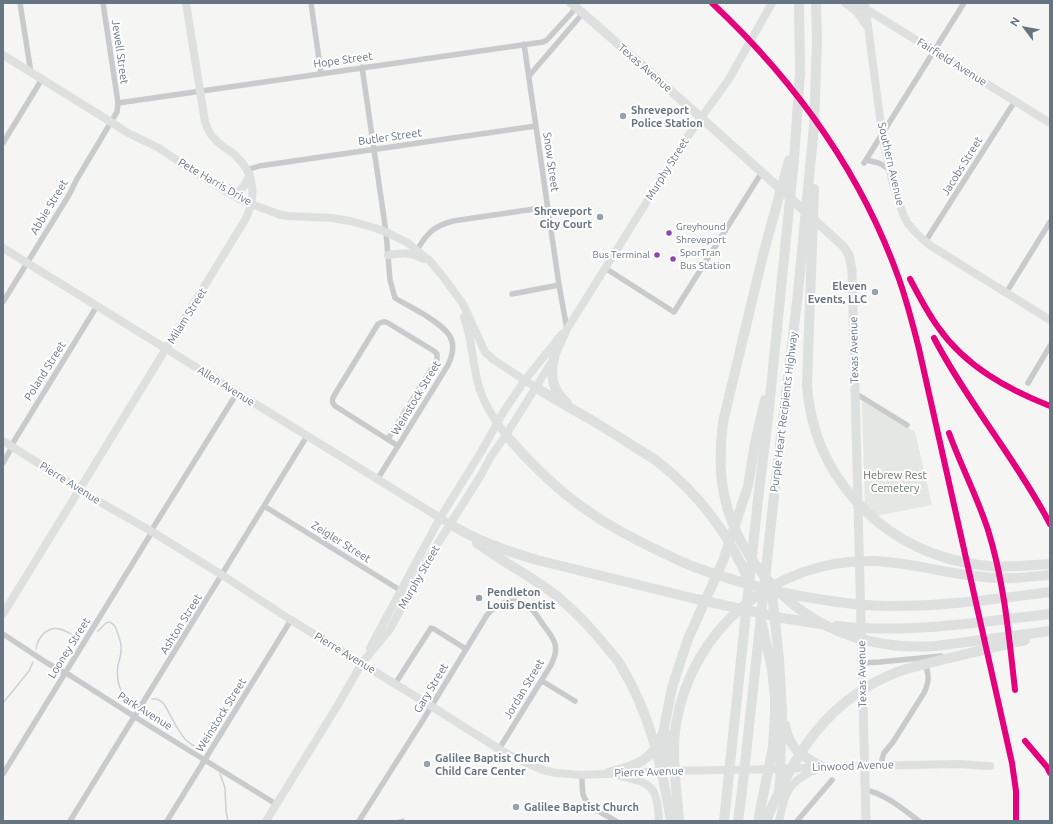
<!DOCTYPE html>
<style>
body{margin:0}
#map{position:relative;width:1053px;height:824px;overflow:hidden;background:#f5f5f3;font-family:Ubuntu,sans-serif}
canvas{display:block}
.frame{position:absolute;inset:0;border:4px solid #667582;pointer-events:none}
.north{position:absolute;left:1005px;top:8px;width:40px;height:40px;-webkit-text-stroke:3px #fff;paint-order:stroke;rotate:302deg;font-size:11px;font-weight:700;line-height:16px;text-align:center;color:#667582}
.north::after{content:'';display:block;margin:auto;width:14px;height:18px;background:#667582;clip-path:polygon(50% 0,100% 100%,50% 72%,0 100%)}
</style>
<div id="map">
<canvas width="1053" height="824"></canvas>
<div class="frame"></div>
<div class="north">N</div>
</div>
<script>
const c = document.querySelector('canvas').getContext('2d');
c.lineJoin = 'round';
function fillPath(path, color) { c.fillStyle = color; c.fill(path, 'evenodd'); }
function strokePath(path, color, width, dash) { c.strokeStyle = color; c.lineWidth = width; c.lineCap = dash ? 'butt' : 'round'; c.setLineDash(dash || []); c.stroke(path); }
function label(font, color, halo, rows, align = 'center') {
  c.font = font + ' Ubuntu,sans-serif'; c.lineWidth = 4; c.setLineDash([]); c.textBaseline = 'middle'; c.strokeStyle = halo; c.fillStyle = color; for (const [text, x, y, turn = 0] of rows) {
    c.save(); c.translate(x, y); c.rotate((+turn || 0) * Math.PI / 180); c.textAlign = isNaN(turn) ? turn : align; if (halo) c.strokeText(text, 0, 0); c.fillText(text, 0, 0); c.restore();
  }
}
const green = new Path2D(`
 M862 401 915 432 932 505 875 516 865 506Z`);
const stream = new Path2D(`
 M98 631 106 623 109 622C115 624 116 628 118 634 119 638 121 642 121 646 122 653 120 658 118 665 116 679 119 696 133 703
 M36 649C38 637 47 626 60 629 67 631 74 636 80 639
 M152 699C157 698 160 700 164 704 171 715 178 733 187 741 192 745 198 748 203 752
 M3 703 29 671 33 662
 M220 774 225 788 226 811 228 821
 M396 821 404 819`);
const street = new Path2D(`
 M20 3 31 73
 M103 3 118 103
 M311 3 321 73
 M524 44 559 285 567 329
 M362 67 386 232 390 280 395 298C405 304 415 309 425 315 446 329 461 338 448 365L377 480
 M529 76 583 13
 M3 143 42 79
 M866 160 879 163 890 170
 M864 163 964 3
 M247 170 259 166 536 126
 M925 242 1015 101
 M417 250C427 233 434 226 453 221L548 207
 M605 268 674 312 762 172
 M1006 293 1050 222
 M512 294 559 285
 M3 302 69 195 77 179 117 112 118 103 543 42 547 40 576 8
 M1028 383 1050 346
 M855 393 907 425
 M388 439 437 360V354L434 351 388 323C385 321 381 322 378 324L335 394C332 399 331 402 335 406L398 446
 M11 446 97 306
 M3 463 12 447
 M264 506 408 595
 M151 531 237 393
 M3 634 47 663 71 676 135 717 276 804
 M861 663 880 662 941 656
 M542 681 575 701
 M395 684 431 628 434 629 466 649
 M882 765V759L884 753 893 742 924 693C931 678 928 672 923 658
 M3 774 152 532
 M582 775C582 781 582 788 583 794 585 806 606 815 616 821
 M865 790C884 793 904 810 919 821
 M70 821 307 436
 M167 821 291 620
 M359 821 423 720 487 615C497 603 514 596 528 606 535 611 539 619 544 626 548 631 553 637 555 644 557 652 554 658 551 665L499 749
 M797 821 832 780`);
const secondary = new Path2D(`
 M845 3 856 11 866 25
 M853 3 866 9 921 43 1050 123
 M865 3 882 133C885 152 890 170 894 188 898 199 901 212 907 222 914 232 922 239 931 246L1050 320
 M3 55 111 122 128 133 159 148 187 167 239 199 251 204 281 215 289 216 332 218 350 221 375 228 386 232 408 243 430 261 444 278 463 304 485 352 494 360 535 387
 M230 193H237L244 186 250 175
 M3 248 450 524
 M388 255C406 252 407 252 424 259
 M464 317C472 338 472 361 478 383 483 403 494 419 506 435
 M3 441 105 505 151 531 222 575 291 620 431 706 499 749 517 759 543 770 556 773 582 775 663 771 780 769 823 767 957 764 990 766
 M3 614 245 220C257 197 255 173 235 155 232 152 228 150 225 148 215 141 208 133 205 122L186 3
 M370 648 440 518 481 452 504 411 525 380 562 334
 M620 776C653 783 657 787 659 821
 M778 792 780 769
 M266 821 336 708 362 663 390 629 425 564 481 475 490 458 506 435 554 358 567 329 688 136 729 79 772 3
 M779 821C786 791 787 782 817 769`);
const primary = new Path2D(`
 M571 3C663 82 753 164 843 246L849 255 852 270 866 821`);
const highway = new Path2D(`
 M789 160 763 255 723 422C720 446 719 470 724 494 735 550 777 601 827 626 845 635 865 641 885 644 902 647 919 647 936 646L1050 631
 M814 189 807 385C813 473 876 543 962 562 991 569 1021 566 1050 564
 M554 358C550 376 552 390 567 403
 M535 387C553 398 570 408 588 418 602 426 616 435 630 444 639 450 649 455 658 462 698 493 730 535 749 582
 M506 435C530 463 557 490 588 511 610 527 634 539 659 551 670 556 681 562 692 566 717 576 744 583 770 590 808 598 846 605 884 606 940 607 995 599 1050 592
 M450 524C477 541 507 551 537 560L696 599 782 618 821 624
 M477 543C503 562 532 577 558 597 577 613 593 630 608 649 613 655 618 660 621 666 650 713 662 767 671 821
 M771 583 779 659 782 711 780 769
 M837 626C908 634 980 622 1050 614
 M785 725C789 749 803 757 823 767
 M664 767 666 733
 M608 773C635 766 652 762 663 733L672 688 682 657 688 639 723 561 748 486 755 443 765 400
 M679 821C677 790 671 755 676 724 692 628 775 559 873 561 910 562 946 574 984 577 1006 580 1028 577 1050 575
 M724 821 758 499 768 418 794 159 800 73 799 3
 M738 821 742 791 775 487 798 293 814 126 817 41 816 3
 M758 821 773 747 775 713V698L772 669 762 624
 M766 821C794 754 828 698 900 671 914 666 930 663 945 659 971 653 998 646 1025 640`);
const rail1 = new Path2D(`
 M712 3C795 81 861 172 899 279 907 302 913 325 919 349L1012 763 1016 791V821
 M910 279C919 296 927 312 938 327 965 366 1007 389 1050 406
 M934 338C968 403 1016 459 1050 524
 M949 433C961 466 977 496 988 530 1004 581 1009 636 1015 690
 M1025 741 1047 767 1050 773`);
const markers = [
 [623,116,4,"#98a2aa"],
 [600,217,4,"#98a2aa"],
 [669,233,3.5,"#8e44ad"],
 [657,255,3.5,"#8e44ad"],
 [673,259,3.5,"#8e44ad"],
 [875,292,4,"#98a2aa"],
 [479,598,4,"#98a2aa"],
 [427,764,4,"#98a2aa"],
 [516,807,4,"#98a2aa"]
];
const busNames = [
 ["Greyhound",676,227],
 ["Shreveport",676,240],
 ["SporTran",680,253],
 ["Bus Station",680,266],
 ["Bus Terminal",650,255,"right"]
];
const streetNames = [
 ["Jewell Street",120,52,82],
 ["Hope Street",343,60,-8],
 ["Fairfield Avenue",952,62,32],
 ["Texas Avenue",645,68,41],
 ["Butler Street",390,137,-8],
 ["Snow Street",551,162,82],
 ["Southern Avenue",891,164,77],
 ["Jacobs Street",962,166,-58],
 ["Murphy Street",667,169,-58],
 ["Pete Harris Drive",215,182,30],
 ["Abbie Street",49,207,-59],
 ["Milam Street",187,316,-58],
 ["Texas Avenue",854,350,-91],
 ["Poland Street",45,371,-58],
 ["Allen Avenue",226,386,32],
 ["Weinstock Street",416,398,-59],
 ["Purple Heart Recipients Highway",784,412,-83],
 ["Pierre Avenue",70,483,32],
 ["Zeigler Street",341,542,32],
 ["Murphy Street",419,577,-60],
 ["Ashton Street",181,624,-58],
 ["Looney Street",69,648,-58],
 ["Pierre Avenue",345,653,31],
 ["Texas Avenue",862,674,-91],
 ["Gary Street",431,688,-59],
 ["Jordan Street",524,689,-59],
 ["Park Avenue",145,711,32],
 ["Weinstock Street",221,715,-58],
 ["Linwood Avenue",853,766,-2],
 ["Pierre Avenue",649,772,-2]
];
const poiNames = [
 ["Shreveport",631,110],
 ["Police Station",631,123],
 ["Shreveport",592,211,"right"],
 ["City Court",592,224,"right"],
 ["Eleven",867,286,"right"],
 ["Events, LLC",867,299,"right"],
 ["Pendleton",487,592],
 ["Louis Dentist",487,605],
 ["Galilee Baptist Church",435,758],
 ["Child Care Center",435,771],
 ["Galilee Baptist Church",524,807]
];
const parkNames = [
 ["Hebrew Rest",895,475],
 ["Cemetery",895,488]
];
fillPath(green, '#e4e7e2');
strokePath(stream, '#cbd2d5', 1.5);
strokePath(street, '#c9cacb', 5.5);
strokePath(secondary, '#dedfdf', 8);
strokePath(primary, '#dedfdf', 9);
strokePath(highway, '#dedfdf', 10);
strokePath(rail1, '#e5007d', 6);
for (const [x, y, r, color] of markers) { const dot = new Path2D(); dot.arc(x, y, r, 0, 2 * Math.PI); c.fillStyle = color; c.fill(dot); strokePath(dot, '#fff', 1.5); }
label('10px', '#667582', '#fff', busNames, 'left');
label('11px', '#667582', '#fff', streetNames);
label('bold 11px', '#667582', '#fff', poiNames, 'left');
label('11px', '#687965', '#fff', parkNames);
</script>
